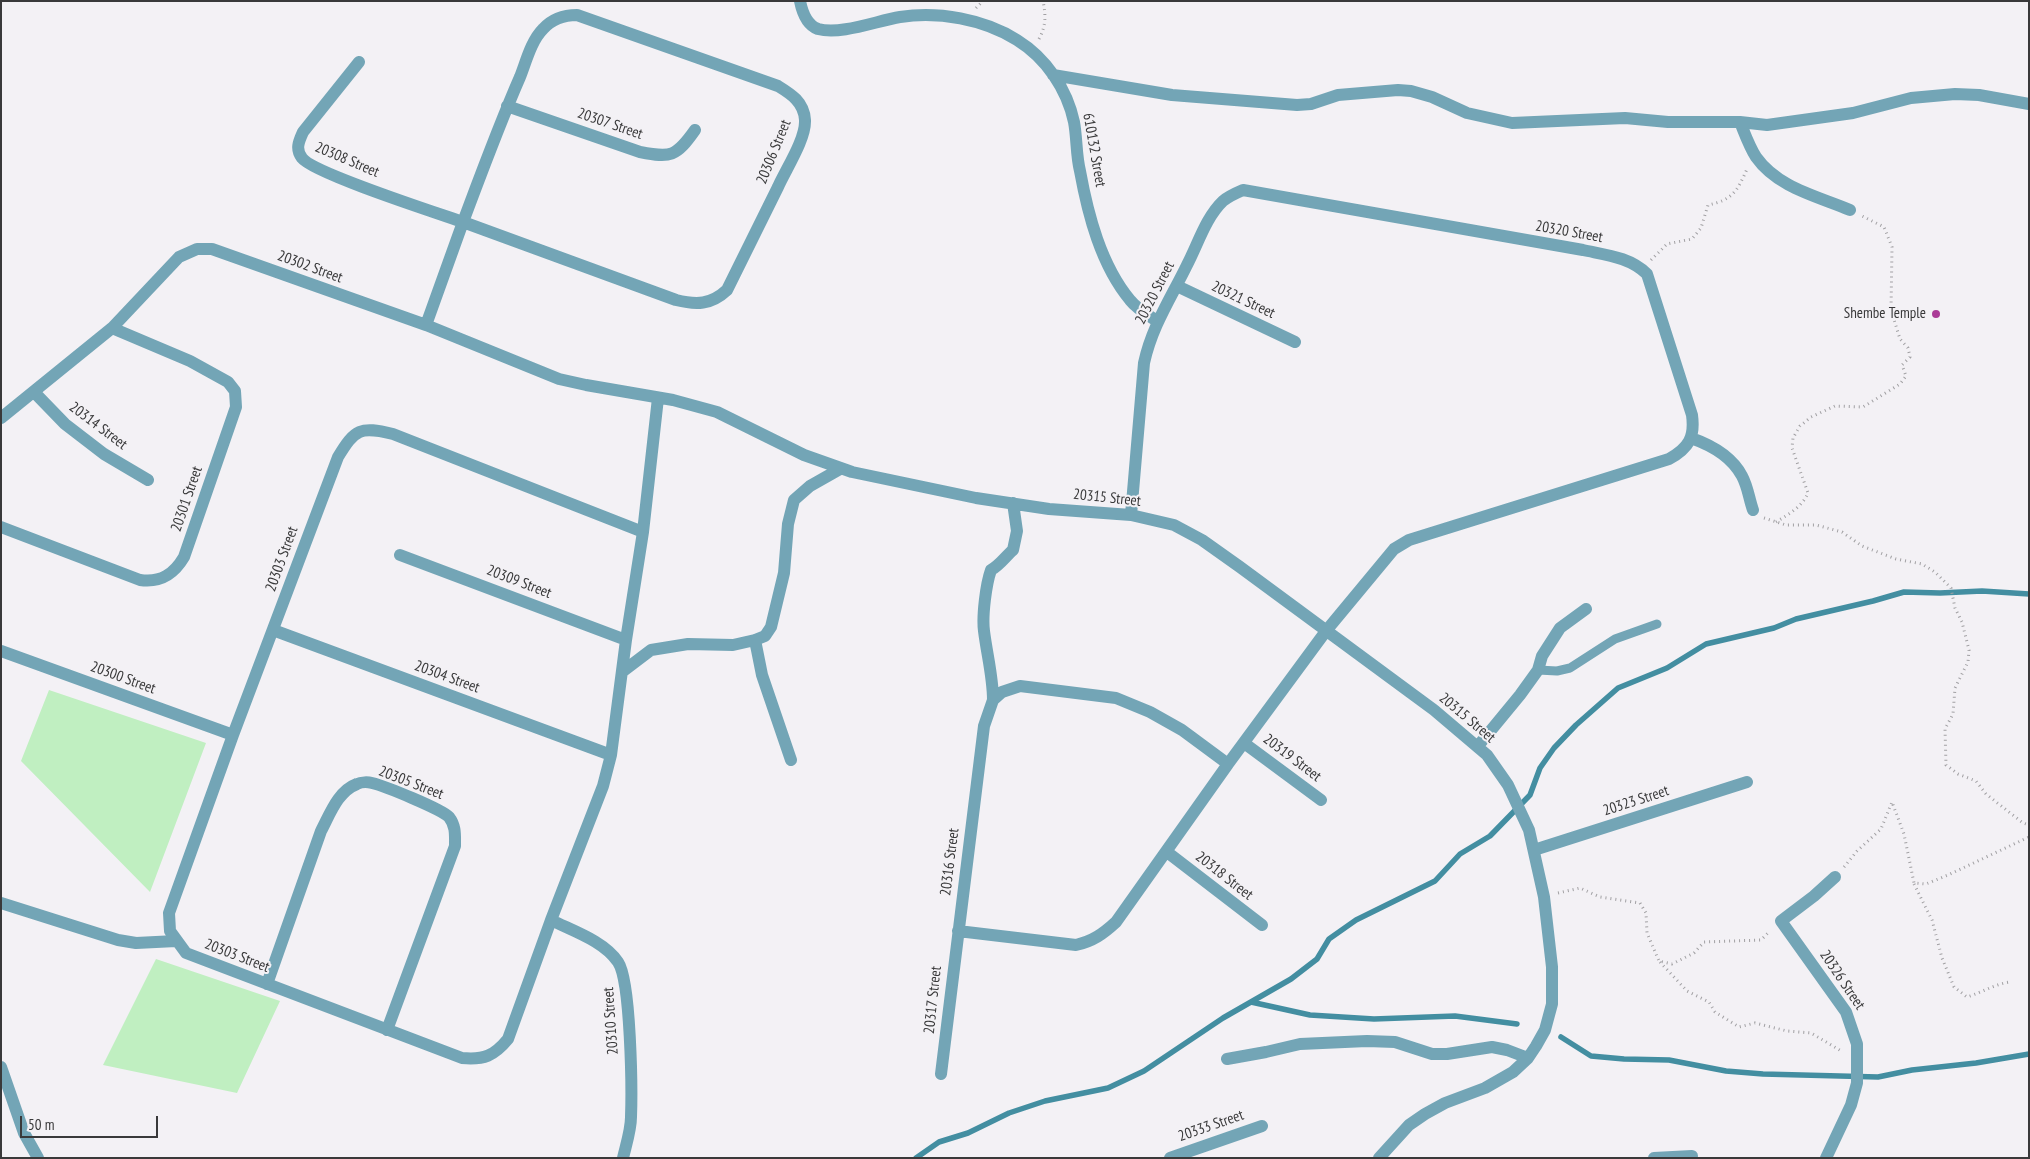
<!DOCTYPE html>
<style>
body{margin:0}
#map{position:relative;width:2030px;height:1159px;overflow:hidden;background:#f3f1f5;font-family:"PT Sans Narrow",sans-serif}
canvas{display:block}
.frame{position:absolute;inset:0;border:2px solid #39393a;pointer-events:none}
.scale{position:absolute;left:20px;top:1116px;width:138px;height:22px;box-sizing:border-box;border:2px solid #39393a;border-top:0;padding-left:6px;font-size:15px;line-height:18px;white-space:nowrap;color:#39393a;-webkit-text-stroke:4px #f3f1f5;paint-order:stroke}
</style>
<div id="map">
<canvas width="2030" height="1159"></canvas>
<div class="frame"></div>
<div class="scale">50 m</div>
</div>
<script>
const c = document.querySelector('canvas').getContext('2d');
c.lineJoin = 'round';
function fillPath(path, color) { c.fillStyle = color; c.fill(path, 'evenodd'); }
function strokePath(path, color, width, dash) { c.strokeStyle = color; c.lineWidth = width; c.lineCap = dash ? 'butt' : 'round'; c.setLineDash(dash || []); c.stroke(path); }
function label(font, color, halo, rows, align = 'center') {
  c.font = font + ' "PT Sans Narrow",sans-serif'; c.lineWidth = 4; c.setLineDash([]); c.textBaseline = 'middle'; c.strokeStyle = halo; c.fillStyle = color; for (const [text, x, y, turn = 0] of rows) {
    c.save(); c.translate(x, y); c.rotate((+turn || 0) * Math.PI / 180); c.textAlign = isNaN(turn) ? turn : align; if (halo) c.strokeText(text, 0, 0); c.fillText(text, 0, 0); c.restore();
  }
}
const green = new Path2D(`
 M49 690 206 743 150 892 21 761Z
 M156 959 280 1001 237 1093 103 1065Z`);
const stream = new Path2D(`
 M1251 1002 1310 1015 1374 1019 1455 1016 1517 1024
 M1561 1037 1591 1056 1624 1059 1669 1060 1726 1071 1763 1074 1878 1077 1912 1070 1976 1063 2029 1054
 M916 1158 939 1142 968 1133 1009 1113 1045 1101 1108 1088 1144 1071 1223 1018 1291 979 1317 959 1329 939 1356 920 1435 881 1460 854 1490 836 1530 795 1540 768 1554 748 1576 725 1618 688 1667 668 1706 644 1774 628 1796 619 1873 601 1904 592 1940 593 1982 591 2029 594`);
const path = new Path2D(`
 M976 8 983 1
 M1039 39C1046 26 1046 15 1043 1
 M1651 260 1667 244 1692 239 1701 228 1708 205C1732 200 1737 192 1747 169
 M1764 518 1786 525H1816L1842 532 1862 546 1896 559 1922 564 1935 572 1951 588 1955 608 1962 622 1969 650 1968 662 1955 688 1953 714 1945 729 1946 765 1958 774 1976 781 1986 794 2023 823 2029 825
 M1776 522C1789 514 1802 507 1808 493L1792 448 1793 438 1800 426 1811 417 1835 406 1863 407 1900 384 1906 376 1902 365 1910 357 1908 348 1900 339 1891 310 1892 247 1884 227 1862 216
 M1844 867 1857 851 1881 829 1892 802 1904 834 1914 883 1926 884 1948 875 2029 837
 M1914 884 1932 920 1942 958 1954 987 1967 997C1983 992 1995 984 2010 982
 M1558 893 1580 888 1600 897 1640 903 1646 913 1647 933 1659 961 1672 964 1694 953 1704 942 1761 940 1770 931
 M1660 962 1687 991 1709 1002 1715 1012 1739 1027 1755 1023 1787 1031 1811 1033 1843 1052`);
const lane = new Path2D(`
 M1538 670 1557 671 1570 668 1615 639 1657 624`);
const street = new Path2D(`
 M800 1C802 11 807 25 818 29 841 35 876 21 900 17 938 11 984 19 1017 40 1046 58 1067 89 1074 122 1077 138 1076 155 1080 171 1088 215 1101 265 1130 300 1137 309 1148 315 1157 321
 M359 62 303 132C299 141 295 149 302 158 313 173 437 213 463 222 481 174 499 125 520 77 526 62 531 41 543 29 552 19 564 15 577 15L778 86C791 94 804 102 805 120 806 139 786 169 778 187 761 221 744 256 727 290 711 305 696 305 676 300L463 222 426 325
 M1053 75 1172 95 1297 105 1311 104 1338 95 1398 90 1411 91 1432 97 1467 113 1512 123 1625 118 1668 122H1740C1745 134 1749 146 1756 157 1778 188 1817 196 1850 210
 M507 106 640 152C671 158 676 157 695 130
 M1740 122 1767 125 1853 113 1911 98 1955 94 1979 95 2029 104
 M1177 286 1295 342
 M34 392 65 424 104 454 148 480
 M1 418 112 328 179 257 197 249H212L426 325 559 379 586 385 673 400 717 412 804 455 852 472 976 498 1049 509 1131 515 1174 525 1202 540 1240 567 1434 710 1487 755 1508 785 1529 830 1544 897 1552 967V1004L1545 1030 1536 1046 1528 1058 1513 1072 1485 1088 1445 1103 1425 1114 1409 1125 1379 1158
 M1691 438C1711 445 1732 457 1742 476 1748 487 1749 499 1753 510
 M1 527 140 580C161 583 174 574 184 557L236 407 235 391 228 382 190 361 112 328
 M643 532 626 640 611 755 603 786 551 920 508 1039C494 1056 484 1060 462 1058L186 953 170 931 169 913 233 735 338 457C355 429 360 426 393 434L643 532 658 398
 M400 555 626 640
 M273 630 611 755
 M755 640 762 675 791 760
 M1 651 233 735
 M622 672 651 650 688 644 733 645 755 640 765 636 771 627 784 573 788 524 794 500 810 486 840 469
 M993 700C993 677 987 655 984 631 982 616 986 584 991 570 1000 565 1005 557 1013 550L1017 531 1013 503
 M1244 743 1321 800
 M1478 746 1520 695 1538 670 1542 656 1560 628 1586 609
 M1534 850 1747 782
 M1167 852 1262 925
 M1 903 118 940 136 943 176 941
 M551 920C573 931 604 941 618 962 631 981 632 1090 631 1117 631 1130 626 1145 623 1158
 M958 931 1076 945C1093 941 1103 934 1116 922L1228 764
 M267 984 321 831C330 814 338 791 357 784 361 782 368 782 372 783 385 786 441 809 449 817 456 826 455 835 455 846L387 1030
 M1227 1059 1266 1052 1300 1044 1367 1041 1395 1042 1432 1054H1447L1492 1047 1507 1050 1528 1058
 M1 1067 24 1133 38 1158
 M941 1074 984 726 993 700 1002 692 1020 686 1116 698 1150 712 1182 730 1228 764 1326 631 1394 549 1409 540 1669 459C1689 448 1695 437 1692 415L1647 274C1630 257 1606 255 1583 250L1243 190C1236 193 1229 196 1223 201 1206 217 1198 244 1187 265 1171 298 1152 326 1144 363L1131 515
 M1170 1158 1262 1126
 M1654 1158 1692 1156
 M1826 1158 1851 1105 1857 1083V1044L1846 1012 1781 921 1814 896 1835 877`);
const markers = [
 [1936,314,5,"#ab3b97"]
];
const streetNames = [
 ["20307 Street",610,124,19],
 ["610132 Street",1094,150,80],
 ["20306 Street",774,152,-68],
 ["20308 Street",347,160,23],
 ["20320 Street",1569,232,10],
 ["20302 Street",310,267,20],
 ["20320 Street",1155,293,-63],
 ["20321 Street",1243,300,25],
 ["20314 Street",98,426,37],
 ["20315 Street",1107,498,6],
 ["20301 Street",187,499,-71],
 ["20303 Street",282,559,-70],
 ["20309 Street",519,582,21],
 ["20304 Street",447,677,20],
 ["20300 Street",123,678,20],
 ["20315 Street",1467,718,40],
 ["20319 Street",1292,758,37],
 ["20305 Street",411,783,21],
 ["20323 Street",1636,801,-18],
 ["20316 Street",950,862,-83],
 ["20318 Street",1224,876,38],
 ["20303 Street",237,956,21],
 ["20326 Street",1842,980,56],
 ["20317 Street",933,1000,-84],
 ["20310 Street",611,1021,-94],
 ["20333 Street",1211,1126,-19]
];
const poiNames = [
 ["Shembe Temple",1926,314]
];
fillPath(green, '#c0efc1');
strokePath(stream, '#438ea1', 5.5);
strokePath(path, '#a1a0a3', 3, [1, 4]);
strokePath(lane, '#73a5b6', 9);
strokePath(street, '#73a5b6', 12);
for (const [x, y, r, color] of markers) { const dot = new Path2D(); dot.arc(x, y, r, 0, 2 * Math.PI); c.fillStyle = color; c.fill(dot); strokePath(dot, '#f3f1f5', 2); }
label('15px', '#39393a', '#f3f1f5', streetNames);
label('15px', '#39393a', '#f3f1f5', poiNames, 'right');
</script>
